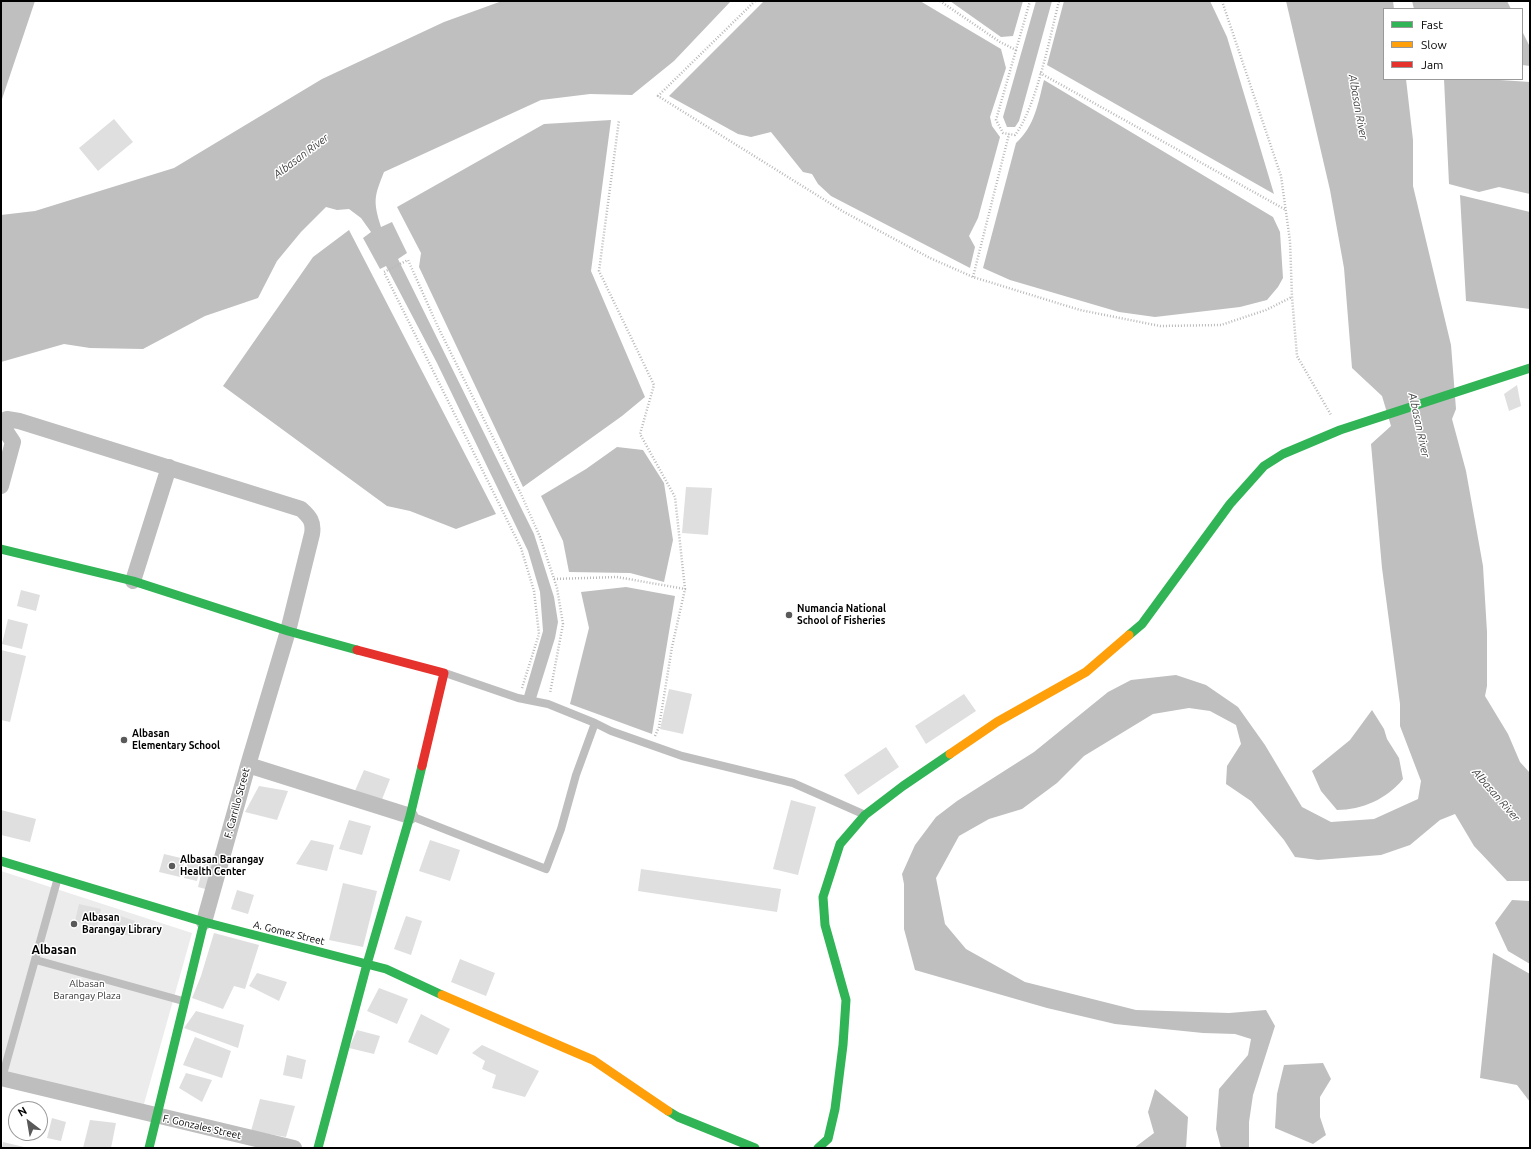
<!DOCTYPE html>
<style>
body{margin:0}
#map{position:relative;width:1531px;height:1149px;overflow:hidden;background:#fff;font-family:Ubuntu,sans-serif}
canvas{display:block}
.frame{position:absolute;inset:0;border:2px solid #000;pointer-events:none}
.legend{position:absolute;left:1383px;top:8px;width:140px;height:72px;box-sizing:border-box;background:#fff;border:1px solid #999;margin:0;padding:5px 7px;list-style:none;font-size:12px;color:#000}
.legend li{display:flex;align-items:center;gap:8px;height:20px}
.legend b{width:20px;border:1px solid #999}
.north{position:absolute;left:8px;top:1101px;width:40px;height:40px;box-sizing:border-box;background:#fff;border:1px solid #999;border-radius:50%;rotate:329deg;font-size:11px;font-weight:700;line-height:16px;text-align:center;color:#000}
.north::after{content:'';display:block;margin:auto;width:14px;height:18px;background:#595959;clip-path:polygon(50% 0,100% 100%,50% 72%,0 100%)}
</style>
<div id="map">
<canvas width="1531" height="1149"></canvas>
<div class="frame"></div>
<ul class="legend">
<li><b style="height:5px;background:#30b455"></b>Fast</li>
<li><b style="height:5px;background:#ff9f0a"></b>Slow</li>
<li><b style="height:5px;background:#e5322d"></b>Jam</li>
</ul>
<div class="north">N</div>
</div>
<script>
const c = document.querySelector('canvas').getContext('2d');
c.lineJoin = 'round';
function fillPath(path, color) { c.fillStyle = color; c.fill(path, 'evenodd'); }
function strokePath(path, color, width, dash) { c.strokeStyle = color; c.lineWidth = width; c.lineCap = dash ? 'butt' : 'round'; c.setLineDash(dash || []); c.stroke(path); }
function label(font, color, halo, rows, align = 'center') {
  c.font = font + ' Ubuntu,sans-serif'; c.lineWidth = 3; c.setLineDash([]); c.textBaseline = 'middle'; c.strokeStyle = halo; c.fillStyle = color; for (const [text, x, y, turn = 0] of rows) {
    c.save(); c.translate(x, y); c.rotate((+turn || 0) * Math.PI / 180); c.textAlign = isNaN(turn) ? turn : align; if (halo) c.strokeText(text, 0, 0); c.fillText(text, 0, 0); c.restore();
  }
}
const green = new Path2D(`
 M1 871 192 933 144 1104 1 1071Z`);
const water = new Path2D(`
 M1 1H35L1 102Z
 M502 1H731L674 61 632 95 590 94 541 100 384 172C374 197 373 201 381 227L392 222 407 253 398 259 534 534 554 597 558 622 555 638 535 702 524 696 543 631 540 592 528 551 437 363 386 266 380 269 363 238 371 232 361 218 349 209 337 210 326 207 301 232 277 261 258 298 205 316 143 349 90 348 64 344 1 362V215L35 211 174 168 322 79 444 22Z
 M764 1H920L1001 49 1006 68 990 117 992 126 1000 137 978 218 969 236 975 247 970 268 831 196 818 184 812 174 803 172 771 132 751 137 738 134 669 96Z
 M950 1H1023L1013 36 1001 37Z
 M1036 1H1052L1019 121 1015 127H1007L1003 117Z
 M1064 1H1210L1227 37 1274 194 1047 65Z
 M1286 1H1393L1394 9H1384V79H1406L1413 140V186L1451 345 1456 409 1452 419 1466 471 1483 566 1487 632V686L1485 696 1508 734 1520 762 1530 773V881H1507L1474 846 1455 814 1440 820 1410 845 1381 855 1318 860 1295 857 1284 840 1251 801 1226 784 1227 766 1241 744 1236 725 1210 711 1189 708 1153 714 1084 756 1057 783 1022 809 989 819 959 836 936 878 945 924 966 949 1025 982 1136 1010 1229 1013 1266 1010 1275 1026 1253 1095 1249 1122V1148H1221L1216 1129 1219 1089 1248 1055 1251 1039 1235 1034 1203 1033 1115 1024 1047 1008 915 970 904 929V884L902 874 915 845 936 817 957 801 1034 752 1108 692 1131 680 1176 675 1206 685 1238 707 1265 745 1302 807 1331 822 1374 819 1418 799 1421 781 1400 726V704L1382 568 1371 444 1391 426 1382 396 1352 368 1344 268 1330 190Z
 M1412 1H1507L1511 9H1414Z
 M1522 31 1530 47V66L1522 65Z
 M1444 79H1485L1530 82V194L1499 187 1479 192 1449 184Z
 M1044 80 1273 217 1280 232 1283 278 1278 287 1267 300 1240 307 1155 317 1119 312 1010 280 983 268 1016 143C1035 126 1038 103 1044 80Z
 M611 120 591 271 645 397 622 416 523 487 419 267 421 253 397 207 544 124Z
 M1460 195 1530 212V309L1466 301Z
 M349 230 496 514 456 529 410 511 387 506 223 386 313 257Z
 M617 447 643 450 664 483 673 540 664 582 630 573 569 572 563 541 541 496 586 469Z
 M626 587 675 596 652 734 570 704 589 628 581 592Z
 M1372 710 1384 729 1387 739 1399 758 1403 779C1387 799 1362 810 1337 810L1321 791 1312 771 1350 740Z
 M1512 900 1530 901V964L1508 951 1495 923Z
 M1493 953 1530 974V1102L1517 1085 1480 1078Z
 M1323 1063 1331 1079 1320 1097V1117L1326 1135 1313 1144 1275 1128 1277 1094 1284 1065Z
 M1155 1089 1188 1117 1186 1148H1134L1154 1133 1148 1112Z`);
const building = new Path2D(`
 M114 119 133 142 98 171 79 148Z
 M1517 385 1521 406 1509 411 1504 394Z
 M686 487 712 488 708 535 682 533Z
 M21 590 40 595 36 611 17 606Z
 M8 619 28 624 22 649 2 644Z
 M1 650 26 656 10 722 1 720Z
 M669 689 692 694 683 734 660 729Z
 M964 694 976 711 926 744 915 726Z
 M886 747 899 767 858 795 844 775Z
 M364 770 390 779 381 802 354 793Z
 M259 786 288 791 277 820 245 812Z
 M791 800 816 807 798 875 773 869Z
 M1 810 36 819 30 842 1 835Z
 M349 820 371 826 362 855 339 849Z
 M311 840 334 845 327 871 296 864Z
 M430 840 460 850 450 881 419 871Z
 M164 854 185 859 180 877 159 872Z
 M188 860 201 864 197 881 184 878Z
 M204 862 215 865 209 890 198 887Z
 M641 869 781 889 777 912 638 891Z
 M343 883 377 891 363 947 329 940Z
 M237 890 254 895 248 914 231 909Z
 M79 904 101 909 97 927 75 921Z
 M115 914 135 921 130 936 110 930Z
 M406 916 422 921 411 955 394 949Z
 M214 933 259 945 245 989 234 986 223 1009 192 998 201 976Z
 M460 959 495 973 486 996 451 982Z
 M257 973 287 982 279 1001 249 986Z
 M379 988 408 999 397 1024 367 1011Z
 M196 1011 244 1025 238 1048 184 1028Z
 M421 1014 450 1029 437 1055 408 1042Z
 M357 1030 380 1036 374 1054 349 1048Z
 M195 1037 231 1051 222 1078 183 1065Z
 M482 1045 539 1071 525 1097 492 1088 496 1075 482 1069 485 1061 472 1053Z
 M287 1055 306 1060 302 1079 283 1075Z
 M186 1073 212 1080 202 1102 179 1088Z
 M260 1099 295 1106 286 1137 251 1131Z
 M40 1109 45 1110 41 1130H40Z
 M52 1118 66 1122 61 1141 47 1138Z
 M90 1120 116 1123 111 1148H83Z
 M3 1142 24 1147V1148H2Z`);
const path = new Path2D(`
 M755 1 658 96 844 212 930 258 973 277 1080 310 1160 326 1221 325 1266 310 1292 297
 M940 1 1000 42 1016 50 1030 1
 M1222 1 1281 176 1290 241 1292 297 1297 356 1331 415
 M1016 50 996 120 1003 133 1015 135C1036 108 1050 37 1059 1
 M1040 73 1286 210
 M973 277 1009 134
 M554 579 617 577 685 589 675 497 640 434 654 385 599 271 619 120
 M522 688 539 634 534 591 521 548 384 272 408 260 438 327 521 494 540 537 557 588 563 624 550 693
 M655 736 659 727 672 647 685 589`);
const lane = new Path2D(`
 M445 673 518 698 548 704 595 723 611 731 682 756 793 783 863 814
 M411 816 546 869 561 829 576 775 595 723
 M36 960 183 1001
 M2 1078 57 881`);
const street = new Path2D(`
 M1 422 7 419 19 421 301 509C310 517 314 522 312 534L288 631 248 765 204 922
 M1 424 13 442 1 486
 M133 581 169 467
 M248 765 410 816
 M1 1078 294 1148`);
const fast = new Path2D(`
 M1 549 133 581 288 631 357 650
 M1129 635 1142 624 1230 504 1264 466 1283 454 1340 430 1530 368
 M1 861 204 922 386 969 442 995
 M668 1111 678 1117 755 1148
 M149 1148 204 922
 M318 1148 367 964 410 816 422 766
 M818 1148 828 1139 835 1109 843 1045 846 1000 825 925 823 897 840 844 865 815 903 786 950 754`);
const slow = new Path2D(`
 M950 754 997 722 1086 672 1129 635
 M442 995 593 1060 668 1111`);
const jam = new Path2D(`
 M357 650 444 673 422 766`);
const markers = [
 [789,615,4,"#595959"],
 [124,740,4,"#595959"],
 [172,866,4,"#595959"],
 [74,924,4,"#595959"]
];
const poiNames = [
 ["Numancia National",797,609],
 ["School of Fisheries",797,621],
 ["Albasan",132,734],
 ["Elementary School",132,746],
 ["Albasan Barangay",180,860],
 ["Health Center",180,872],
 ["Albasan",82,918],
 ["Barangay Library",82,930]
];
const streetNames = [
 ["F. Carrillo Street",237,803,-75],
 ["A. Gomez Street",289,933,14],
 ["F. Gonzales Street",202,1127,13]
];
const parkNames = [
 ["Albasan",87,984],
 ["Barangay Plaza",87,996]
];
const waterNames = [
 ["Albasan River",1358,107,80],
 ["Albasan River",301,156,-37],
 ["Albasan River",1419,425,78],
 ["Albasan River",1496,795,49]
];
const quarterNames = [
 ["Albasan",54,950]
];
fillPath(green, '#ececec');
fillPath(water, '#bfbfbf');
fillPath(building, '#dfdfdf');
strokePath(path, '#b9b9b9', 2.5, [1, 2]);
strokePath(lane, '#bebebe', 8);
strokePath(street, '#bebebe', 16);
strokePath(fast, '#30b455', 9);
strokePath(slow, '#ff9f0a', 9);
strokePath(jam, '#e5322d', 9);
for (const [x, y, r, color] of markers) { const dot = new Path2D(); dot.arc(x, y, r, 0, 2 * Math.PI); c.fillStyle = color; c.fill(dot); strokePath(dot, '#fff', 1.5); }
label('bold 10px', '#000', '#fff', poiNames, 'left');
label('10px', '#000', '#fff', streetNames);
label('10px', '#333', '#fff', parkNames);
label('italic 11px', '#444', '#fff', waterNames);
label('bold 12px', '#000', '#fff', quarterNames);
</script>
